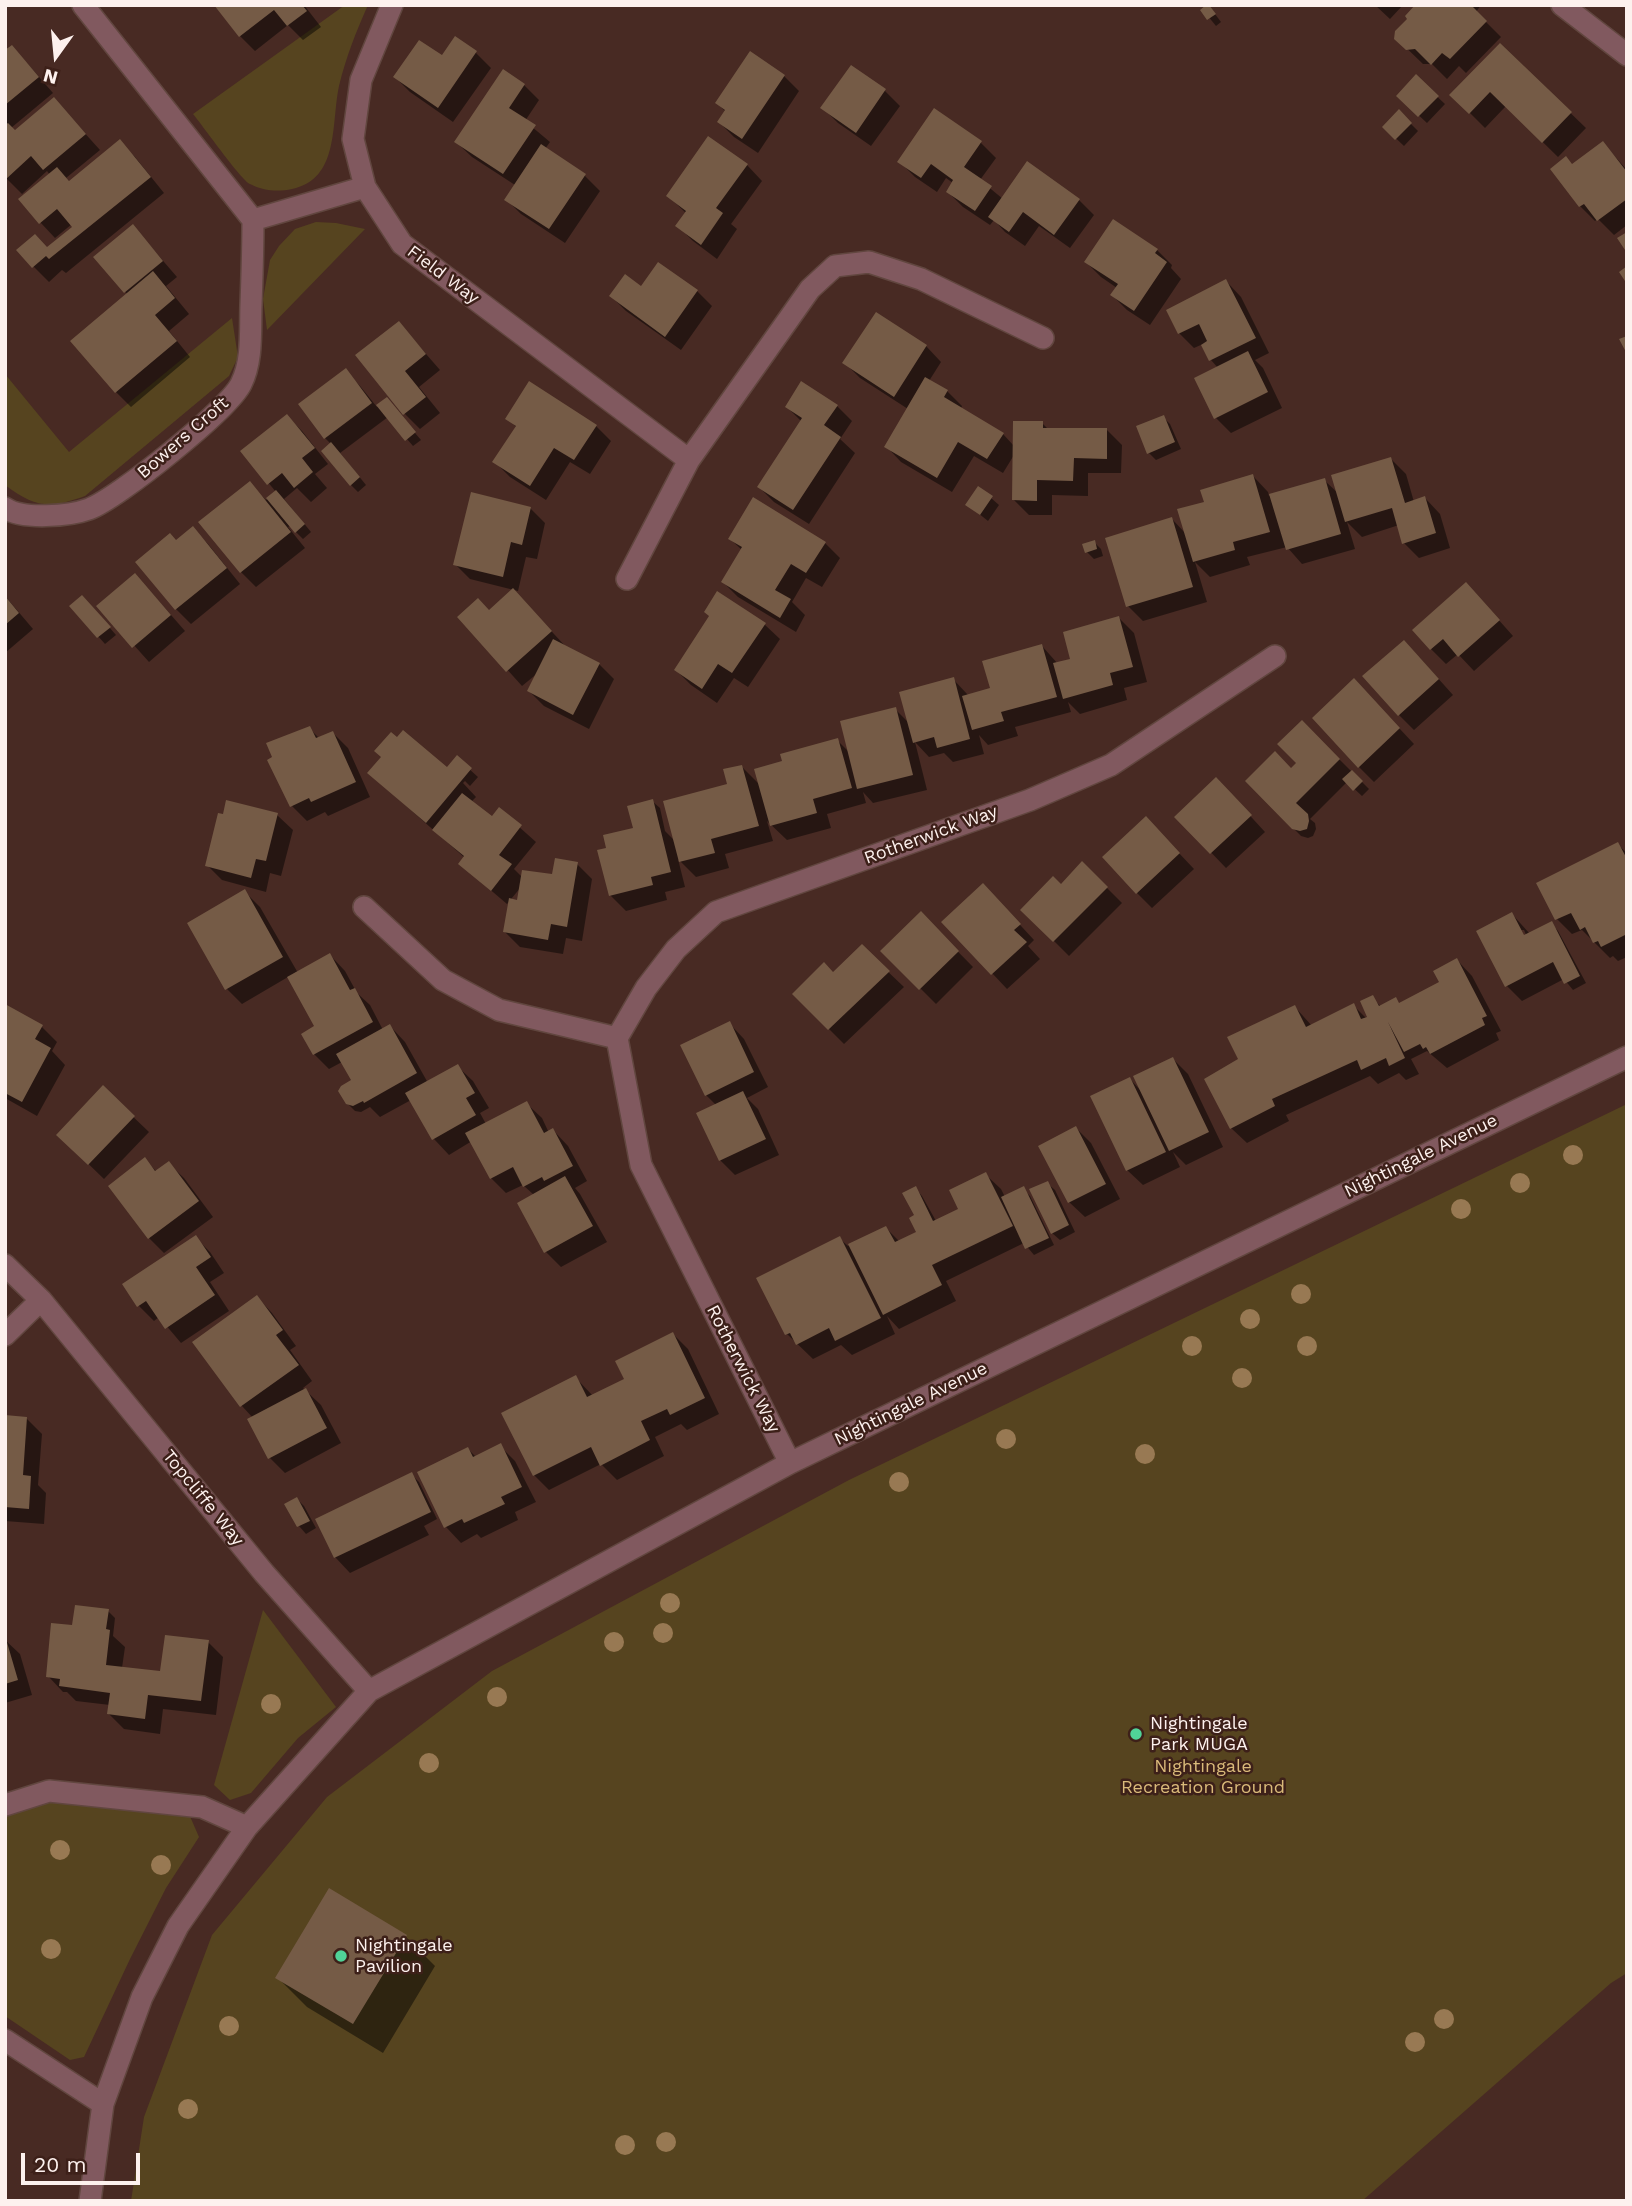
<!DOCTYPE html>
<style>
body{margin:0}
#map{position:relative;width:1632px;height:2206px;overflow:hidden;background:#482a23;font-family:"Work Sans",sans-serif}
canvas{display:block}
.frame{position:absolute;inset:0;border:7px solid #fdf1ee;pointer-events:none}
.north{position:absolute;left:21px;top:21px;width:70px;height:70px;-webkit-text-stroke:5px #3d2019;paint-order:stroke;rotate:195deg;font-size:19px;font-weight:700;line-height:28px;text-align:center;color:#fdf1ee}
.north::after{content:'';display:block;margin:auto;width:24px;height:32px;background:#fdf1ee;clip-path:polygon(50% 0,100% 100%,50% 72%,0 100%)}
.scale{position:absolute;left:21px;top:2153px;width:119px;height:32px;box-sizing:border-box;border:4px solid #fdf1ee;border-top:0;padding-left:9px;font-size:21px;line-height:24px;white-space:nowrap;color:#fdf1ee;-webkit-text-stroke:5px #3d2019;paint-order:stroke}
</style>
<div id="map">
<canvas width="1632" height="2206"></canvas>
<div class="frame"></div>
<div class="north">N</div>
<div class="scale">20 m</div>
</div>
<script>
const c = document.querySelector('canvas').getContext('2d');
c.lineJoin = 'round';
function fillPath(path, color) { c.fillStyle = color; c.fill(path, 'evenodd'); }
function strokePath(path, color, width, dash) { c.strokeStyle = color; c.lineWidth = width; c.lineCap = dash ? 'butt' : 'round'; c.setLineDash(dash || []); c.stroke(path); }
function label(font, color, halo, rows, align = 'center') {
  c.font = font + ' "Work Sans",sans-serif'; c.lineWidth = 5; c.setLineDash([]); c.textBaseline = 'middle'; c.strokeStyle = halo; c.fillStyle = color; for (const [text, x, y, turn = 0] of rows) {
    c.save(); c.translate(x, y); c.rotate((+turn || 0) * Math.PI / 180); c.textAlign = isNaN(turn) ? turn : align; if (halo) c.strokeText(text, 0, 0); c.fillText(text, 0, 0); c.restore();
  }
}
const green = new Path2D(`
 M345 5H368C356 32 346 57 339 86 331 123 340 179 292 189 278 192 263 191 250 184 241 180 203 126 193 114Z
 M316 222 336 223 365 229 267 330 263 299 270 260 279 246 295 229Z
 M232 318 238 357 229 376 85 496C49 509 36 508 5 485V374L69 452Z
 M1627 1104V1973L1611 1983 1362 2201H131L144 2117 212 1935 327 1797 492 1671 849 1480Z
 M263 1610 336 1707 298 1738 251 1793 230 1800 214 1785Z
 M46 1796 189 1814 199 1837 166 1888 130 1959 84 2057 70 2060 5 2016V1812Z`);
const shadow = new Path2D(`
 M216 5H304L321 27 303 40 288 25 255 51 240 36Z
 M1375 5H1403L1390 19Z
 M1417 5H1481L1476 12 1501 37 1466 73 1459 66 1447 79 1432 64H1423L1396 38Z
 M1203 10 1215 14 1221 22 1216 26Z
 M455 39 476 53 491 68 453 122 410 92 395 77 442 58Z
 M1500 45 1586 128 1558 157 1506 106 1485 128 1452 95Z
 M5 53 27 63 53 93 11 128 15 132 54 99 100 150 66 178 70 182 120 142 135 157 164 193 66 273 62 270 49 282 18 251 48 249 75 227 72 224 55 238 40 222 50 175 47 171 22 194 5 177Z
 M784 76 799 91 758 153 734 137 719 122 726 112 717 103Z
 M1416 77 1445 104 1427 123 1398 96Z
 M524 85 539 100 525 121 550 142 545 149 585 176 600 191 565 243 521 214 506 199 515 185 472 157 456 142Z
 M885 91 900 106 871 146 838 123 823 108Z
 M1399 112 1418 131 1404 146 1384 127Z
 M980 142 996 158 980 180 1003 199 1079 200 1094 215 1070 248 1039 226 1025 246 1005 232 994 220 990 225 963 207 948 192 953 183 946 178 937 192 915 177 900 162Z
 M1603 143 1627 170V225L1614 235 1598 219 1595 221 1580 206 1573 166Z
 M747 165 762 181 731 224 737 229 717 259 693 241 678 226 687 214 668 196Z
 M1114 221 1157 250 1172 265 1171 268 1181 279 1150 325 1127 310 1112 295 1117 288 1101 277 1086 262Z
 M133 226 177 277 166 286 189 314 169 331 190 357 131 407 116 392 128 295 95 257Z
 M1226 281 1241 297 1269 353 1255 360 1263 368 1282 408 1231 433 1216 418 1218 368 1211 360 1203 344 1194 348 1179 333Z
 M697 291 712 306 681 350 626 311 611 296Z
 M399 323 440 370 419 387 440 413 420 429 405 414 358 355Z
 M926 346 941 362 929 381 947 391 962 406 961 409 1003 434 1014 446 1042 423 1049 430H1107L1122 445 1121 473H1088V496L1052 495V515H1029L1014 500V455L1003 473 974 456 952 492 901 462 886 446 908 409 860 378 845 363Z
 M345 371 360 386 377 407 387 400 421 440 413 446 388 417 340 453 366 485 358 492 351 485 331 444 325 438Z
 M837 406 852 421 840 439 855 453 809 524 774 502 759 487 801 421 787 407Z
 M287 416 302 431 328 464 315 474 327 488 311 502 297 488 284 499 311 532 303 539 290 526 288 527 305 548 256 587 241 572 249 484 266 500 276 492 243 452Z
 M1163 417 1170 424 1181 449 1156 460 1149 453Z
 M508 418 596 426 611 441 590 474 570 462 546 500 510 477 495 462 517 428Z
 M1391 459 1406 474 1414 502 1425 498 1440 514 1450 548 1419 558 1404 543 1399 525 1362 537 1347 522 1355 549 1302 564 1287 547 1247 557 1250 565 1210 577 1195 562 1207 602 1143 621 1128 606 1172 519 1186 534 1206 503 1253 476 1268 492 1269 496 1324 480 1339 494Z
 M991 498 999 505 988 521 968 505Z
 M530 508 545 523 537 559 526 557 518 591 470 579 455 564Z
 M193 529 208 544 240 584 191 624 176 609 177 542Z
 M730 539 825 543 840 558 822 587 806 578 792 602 805 615 796 632 738 597 723 582 742 550Z
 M1094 542 1101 549 1103 556 1094 559 1087 552Z
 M150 591 185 631 149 662 99 606Z
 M5 596 33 629 5 653Z
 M1481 600 1513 636 1474 671 1458 654 1446 664 1431 649Z
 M89 604 116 635 105 644 72 607Z
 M528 606 567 648 599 664 614 679 589 729 544 706 529 691 539 672 522 686 460 617Z
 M1119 618 1134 633 1147 682 1124 688 1127 700 1080 714 1068 702 1071 712 1015 727 1018 736 988 745 979 735 984 754 953 762 944 753 929 757 915 742 927 790 873 803 863 792 866 803 827 814 831 828 787 840 767 821 773 841 725 854 729 868 696 877 678 859 685 887 665 892 667 900 626 911 610 895 608 850 636 829 652 801 660 808 665 831 675 841 730 785 742 767 760 785 784 762 837 740 849 752 895 709 909 723 953 679 968 695 992 690 1042 646 1058 664 1072 660Z
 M764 624 780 639 748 687 734 678 717 703 691 685 676 670Z
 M1419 657 1453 695 1414 730 1399 715Z
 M1369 696 1414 744 1374 782 1359 767Z
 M1302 722 1369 789 1362 796 1347 782 1310 819 1315 823 1316 829 1313 836 1308 838 1301 836 1247 781 1291 770 1298 763Z
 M309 728 319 738 333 733 348 748 370 797 328 816 325 812 307 821 292 806Z
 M457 758 478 777 470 786 465 781 463 783 476 797 471 802 492 819 499 809 536 842 514 869 522 877 553 876 577 864 592 879 582 941 566 938 563 954 520 947 505 932 518 902 521 887 507 904 460 864 465 858 369 773 453 775Z
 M1231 795 1265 832 1226 868 1177 817Z
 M277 815 293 830 281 876 270 873 266 892 222 880 207 865Z
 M1161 834 1194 869 1152 908 1137 893Z
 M1617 844 1627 853V957L1618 961 1613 956 1610 958 1582 930 1572 934 1557 919Z
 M1082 863 1122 903 1069 956 1023 910 1061 886Z
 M245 892 260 907 298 973 330 955 345 971 357 993 370 1005 383 1030 390 1026 405 1042 428 1083 457 1066 473 1081 489 1108 480 1113 486 1124 526 1103 542 1118 549 1133 553 1130 568 1146 587 1181 575 1188 580 1194 607 1242 561 1267 546 1252 534 1195 523 1185 506 1193 491 1178 472 1141 449 1155 434 1139 411 1100 380 1117 370 1107 361 1112 355 1111 347 1103 353 1081 342 1062 329 1069 314 1054 316 1027 288 977 242 1004 227 989Z
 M998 901 1034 940 1028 946 1040 959 1007 989 944 922Z
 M921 914 973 967 936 1004 883 951Z
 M1512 914 1530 934 1551 923 1558 931 1586 983 1573 990 1564 979 1522 1001 1507 986ZM1520 930H1524L1527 937H1523Z
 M862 947 904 987 844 1044 794 994 833 974Z
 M1457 960 1472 976 1501 1031 1496 1033 1499 1040 1447 1068 1427 1051 1411 1059 1419 1074 1406 1080 1399 1073 1378 1084 1370 1076 1286 1115 1289 1121 1247 1143 1231 1128 1240 1060 1295 1007 1312 1026 1353 1005 1366 1018 1369 1017 1372 997 1381 1007 1400 1004 1441 983Z
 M5 1006 42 1027 57 1042 52 1051 65 1065 37 1116 5 1098Z
 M729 1023 744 1039 768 1087 747 1098 758 1109 779 1155 735 1175 720 1160 717 1106 706 1095Z
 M1173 1059 1188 1074 1223 1147 1186 1165 1173 1152 1180 1167 1143 1185 1127 1170 1130 1079 1142 1092Z
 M103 1088 149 1132 104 1179 74 1150Z
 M1076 1128 1091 1143 1120 1199 1085 1217 1069 1202Z
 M145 1160 157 1172 168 1163 184 1178 213 1217 164 1253 149 1238 110 1186Z
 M985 1174 1001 1189 1005 1197 1023 1189 1030 1196 1054 1245 1034 1255 1024 1243 946 1281 956 1301 899 1329 887 1316 895 1334 852 1355 841 1345 813 1359 787 1334 839 1238 848 1246 886 1228 900 1242 918 1233 915 1188 922 1196 936 1221 960 1209Z
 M1047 1183 1055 1190 1075 1232 1060 1240 1052 1233Z
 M195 1237 210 1252 224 1273 210 1282 229 1311 181 1343 159 1317 154 1321 139 1306 125 1284Z
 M257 1297 272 1313 296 1346 290 1350 312 1381 303 1388 321 1405 341 1443 285 1473 270 1458 249 1420 253 1418 242 1406 195 1342Z
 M673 1334 688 1349 719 1414 687 1430 681 1424 655 1437 664 1456 617 1480 601 1464 549 1490 534 1475 575 1377 593 1396 626 1380Z
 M5 1417 26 1418 42 1434 38 1485 46 1493 44 1524 5 1521Z
 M500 1446 515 1461 536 1502 515 1512 518 1520 481 1538 477 1534 461 1543 446 1527 419 1473 468 1449 476 1457Z
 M412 1475 419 1482 437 1519 424 1526 429 1535 350 1573 335 1557Z
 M297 1499 304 1506 316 1528 306 1534 299 1526 286 1505Z
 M108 1611 115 1618 113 1636 125 1647 122 1668 162 1673 208 1642 223 1657 216 1715 163 1709 160 1734 124 1729 109 1714 110 1705 76 1701 67 1692H63L48 1676 78 1628Z
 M5 1640 20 1654 32 1695 5 1703Z
 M406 1937 435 1966 383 2053 307 2007 277 1977Z`);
const building = new Path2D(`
 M214 5H302L307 11 287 26 274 10 239 37Z
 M1206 5H1209L1216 14 1207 20 1200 10Z
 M1415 5H1471L1487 21 1450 59 1442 53 1431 65 1415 49 1406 50 1394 39 1395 31 1407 19 1405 16Z
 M455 36 477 51 438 108 393 77 419 40 442 55Z
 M1500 43 1572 112 1542 143 1490 92 1469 114 1449 95Z
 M12 45 39 77 5 105V50Z
 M750 51 785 75 742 139 717 122 725 110 715 103Z
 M851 65 886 89 856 133 820 108Z
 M503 69 525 84 509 108 536 125 503 174 454 142Z
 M1416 74 1439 96 1418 117 1396 96Z
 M54 97 86 134 43 170 31 156 5 180V125L8 123 15 130Z
 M934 108 982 141 964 167 992 186 975 211 946 192 953 180 931 164 921 178 897 162Z
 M1399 109 1412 123 1395 140 1382 127Z
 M708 136 748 164 716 208 723 213 701 245 675 226 686 211 666 196Z
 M120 139 151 177 49 259 46 256 32 268 16 250 35 234 47 247 72 227 57 209 39 224 18 199 57 167 69 181Z
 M1603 141 1627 172V199L1597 221 1584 204 1579 207 1550 169 1566 156 1572 164Z
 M541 144 586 174 549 229 504 200Z
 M1027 161 1080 199 1054 235 1023 212 1009 232 988 217Z
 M1113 219 1158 249 1155 253 1167 262 1134 311 1110 295 1118 284 1084 262Z
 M133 224 163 261 124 293 93 257Z
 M1627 232V253L1617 238Z
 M658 262 698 290 665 337 609 296 625 274 641 286Z
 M1627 266V284L1619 272Z
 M153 271 175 298 155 315 177 341 115 393 70 341Z
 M1226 279 1256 338 1209 361 1201 345 1207 341 1199 324 1178 334 1166 310Z
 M876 312 927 345 894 397 842 363Z
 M399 321 426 354 405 371 426 397 403 415 355 355Z
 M1627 336V354L1619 339Z
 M1248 351 1268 392 1214 419 1194 378Z
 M346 368 372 403 324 439 298 404Z
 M925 377 948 390 944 397 1004 433 987 459 958 442 937 478 884 447Z
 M529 381 597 425 574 460 554 448 530 486 492 462 516 426 505 419Z
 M801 381 838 405 824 425 841 437 793 510 757 487 802 418 785 407Z
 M387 397 416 432 405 441 376 405Z
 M287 414 315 448 302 458 313 472 294 488 282 473 267 485 240 451Z
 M1164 415 1175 442 1147 454 1136 426Z
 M1013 421H1043V428H1107V459L1074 458 1073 481 1037 480V501L1012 500Z
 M331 442 360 477 350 486 321 451Z
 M1391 457 1405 503 1425 496 1436 533 1402 544 1392 508 1345 522 1331 475Z
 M1253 474 1270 532 1233 542 1235 550 1193 562 1177 509 1204 502 1200 490Z
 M1325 478 1341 534 1286 550 1269 494Z
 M250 481 291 532 240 573 198 522Z
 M978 486 993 496 980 515 965 505Z
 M276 490 305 524 295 533 266 498Z
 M471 492 531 507 522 545 511 542 503 577 453 565Z
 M753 497 826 542 806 573 791 564 775 590 791 599 780 618 721 582 742 547 728 539Z
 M1172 517 1193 587 1126 607 1105 538Z
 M193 526 227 568 175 610 135 562 170 533 176 540Z
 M1095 540 1097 549 1085 553 1082 544Z
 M135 573 171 615 132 648 96 606Z
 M1466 582 1500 620 1458 657 1443 639 1430 650 1412 630Z
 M513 588 552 631 506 672 457 617 478 598 489 610Z
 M717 591 766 623 732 673 718 664 702 689 674 670 709 616 704 612Z
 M82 595 111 627 97 638 69 606Z
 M5 596 19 613 5 625Z
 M1119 616 1133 667 1110 673 1113 685 1063 699 1053 663 1070 659 1063 632Z
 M553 639 600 663 573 715 527 691Z
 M1404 640 1439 679 1398 716 1362 676Z
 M1042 644 1057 697 1001 712 1004 721 972 730 962 696 990 688 982 661Z
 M954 677 970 739 937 748 934 737 913 743 899 692Z
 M1354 678 1400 728 1358 768 1312 718Z
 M896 707 913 775 857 789 840 721Z
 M1302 720 1340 759 1296 803 1308 814 1309 821 1307 829 1300 831 1292 829 1245 781 1275 751 1291 768 1296 763 1277 744Z
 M310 726 316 738 333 731 356 782 311 802 309 798 290 807 267 760 272 757 266 743Z
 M403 730 447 767 457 755 472 768 426 823 367 773 381 757 374 751 391 732 397 737Z
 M838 738 852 788 813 799 817 813 770 826 754 769 782 761 780 754Z
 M742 765 759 826 711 839 715 853 679 862 663 801 727 784 723 769Z
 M1352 770 1363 781 1353 791 1342 779Z
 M1216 777 1252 815 1210 854 1174 817Z
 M462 793 492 816 499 807 522 825 499 855 512 864 491 891 458 864 464 856 432 830Z
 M653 799 671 872 651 877 653 885 609 896 597 850 606 848 603 835 633 828 627 806Z
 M226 800 278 813 266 861 256 859 251 878 205 866 218 813 223 814Z
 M1146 816 1180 853 1136 894 1102 857Z
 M1618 842 1627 859V934L1601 947 1598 941 1593 943 1585 927 1580 930 1571 913 1555 920 1536 883Z
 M555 858 578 862 567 927 551 924 548 940 503 932 509 898 517 900 522 870 552 874Z
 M1082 861 1108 887 1053 942 1020 910 1053 876 1061 884Z
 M983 883 1021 924 1014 930 1027 942 991 975 941 922Z
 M245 889 283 957 225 990 187 923Z
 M921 911 959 951 919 990 880 951Z
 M1512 912 1524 935 1552 921 1580 976 1564 984 1553 962 1505 987 1476 931Z
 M862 944 890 971 828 1030 792 994 824 962 833 972Z
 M330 953 350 990 355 988 373 1022 313 1055 301 1034 314 1026 287 977Z
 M1457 958 1487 1016 1482 1018 1485 1025 1430 1054 1426 1047 1423 1049 1420 1044 1404 1052 1388 1022 1405 1058 1389 1066 1386 1058 1361 1070 1357 1060 1272 1099 1275 1106 1230 1129 1204 1079 1238 1059 1227 1037 1295 1005 1306 1027 1354 1003 1361 1019 1367 1017 1360 1001 1373 995 1379 1006 1396 997 1399 1003 1439 982 1433 971Z
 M5 1004 43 1025 35 1039 51 1048 22 1102 5 1093Z
 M730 1021 754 1072 705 1096 680 1045Z
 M390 1024 417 1073 364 1103 363 1101 353 1106 346 1104 338 1091 341 1086 351 1080 336 1054Z
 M1173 1057 1209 1132 1169 1151 1133 1076Z
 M458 1064 475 1093 466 1098 476 1115 432 1140 405 1093Z
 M1130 1077 1166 1152 1126 1171 1090 1096Z
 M103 1085 135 1116 88 1165 56 1135Z
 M743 1091 766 1139 719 1161 696 1113Z
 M527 1101 544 1133 553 1128 573 1166 544 1181 542 1177 523 1187 513 1167 490 1179 465 1133Z
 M1076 1126 1106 1184 1068 1203 1038 1146Z
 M145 1157 155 1171 169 1161 199 1201 148 1239 108 1186Z
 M986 1172 1013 1226 932 1265 942 1285 883 1315 848 1244 886 1226 895 1242 916 1232 909 1218 914 1215 902 1193 916 1186 933 1221 958 1209 949 1190Z
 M565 1176 593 1226 544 1253 517 1203Z
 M1048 1181 1069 1225 1051 1234 1029 1189Z
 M1024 1186 1049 1238 1025 1249 1001 1197Z
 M196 1235 211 1257 196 1267 215 1295 165 1329 146 1301 137 1307 122 1284Z
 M840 1236 881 1318 835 1341 829 1328 796 1345 790 1333 785 1335 756 1278Z
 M257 1295 283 1330 276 1335 299 1365 240 1407 192 1342Z
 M673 1332 705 1398 670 1415 667 1409 641 1421 650 1440 600 1466 591 1447 533 1476 501 1413 576 1375 587 1397 624 1379 615 1361Z
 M306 1388 327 1428 268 1459 247 1419Z
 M5 1415 27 1417 23 1475 31 1476 29 1509 5 1507Z
 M501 1443 522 1487 501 1497 505 1504 464 1523 462 1519 444 1528 417 1472 468 1447 473 1457Z
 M412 1472 431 1512 334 1558 315 1519Z
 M297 1497 310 1521 297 1527 284 1504Z
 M75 1605 109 1609 106 1629 110 1630 106 1665 160 1671 165 1635 209 1640 201 1701 148 1695 145 1719 107 1714 110 1693 59 1686 60 1679 46 1677 51 1623 72 1625Z
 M6 1639 18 1680 5 1684V1640Z
 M329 1888 407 1935 353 2024 275 1978Z`);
const minor = new Path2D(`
 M83 5 253 220
 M392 5 361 80 353 139 365 187 402 244 689 460
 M1562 5 1627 55
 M5 508C22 520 70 516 89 509 117 499 228 410 241 384 253 360 250 331 251 305 252 277 253 248 253 220L365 187
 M627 579 689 460 810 289 835 266 869 262 921 279 1043 338
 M364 907 443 980 499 1010 617 1038
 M5 1265 41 1300 264 1573 369 1691
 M5 1335 41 1300
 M790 1463 641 1165 617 1038 646 988 676 949 716 912 1030 800 1111 765 1275 656
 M5 1805 49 1791 202 1807 247 1827
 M5 2040 103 2104
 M90 2201 103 2104 142 1997 178 1926 247 1827 369 1691 790 1463 1627 1057`);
const trees = [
 [1573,1155],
 [1520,1183],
 [1461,1209],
 [1301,1294],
 [1250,1319],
 [1192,1346],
 [1307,1346],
 [1242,1378],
 [1006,1439],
 [1145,1454],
 [899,1482],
 [670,1603],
 [663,1633],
 [614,1642],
 [497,1697],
 [271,1704],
 [429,1763],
 [60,1850],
 [161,1865],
 [51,1949],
 [1444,2019],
 [229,2026],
 [1415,2042],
 [188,2109],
 [666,2142],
 [625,2145]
];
const markers = [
 [1136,1734,7,"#50d398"],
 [341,1956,7,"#50d398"]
];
const streetNames = [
 ["Field Way",443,275,37],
 ["Bowers Croft",183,438,-41],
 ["Rotherwick Way",931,835,-20],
 ["Nightingale Avenue",1421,1156,-26],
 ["Rotherwick Way",743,1369,63],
 ["Nightingale Avenue",911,1404,-26],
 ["Topcliffe Way",203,1498,51]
];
const poiNames = [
 ["Nightingale",1150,1724],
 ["Park MUGA",1150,1745],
 ["Nightingale",355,1946],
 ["Pavilion",355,1967]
];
const parkNames = [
 ["Nightingale",1203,1767],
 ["Recreation Ground",1203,1788]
];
fillPath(green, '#56441f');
fillPath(shadow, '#0007');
fillPath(building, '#755b46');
strokePath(minor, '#61463f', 24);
strokePath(minor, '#81595f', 21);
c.fillStyle = '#987953';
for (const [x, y] of trees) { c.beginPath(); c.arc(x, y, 10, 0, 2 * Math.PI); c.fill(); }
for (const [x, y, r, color] of markers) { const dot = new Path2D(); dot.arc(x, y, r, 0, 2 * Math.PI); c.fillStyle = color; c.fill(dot); strokePath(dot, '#3d2019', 2.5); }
label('18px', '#fdf1ee', '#3d2019', streetNames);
label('18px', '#fdf1ee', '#3d2019', poiNames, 'left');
label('18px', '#daba7a', '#3d2019', parkNames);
</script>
